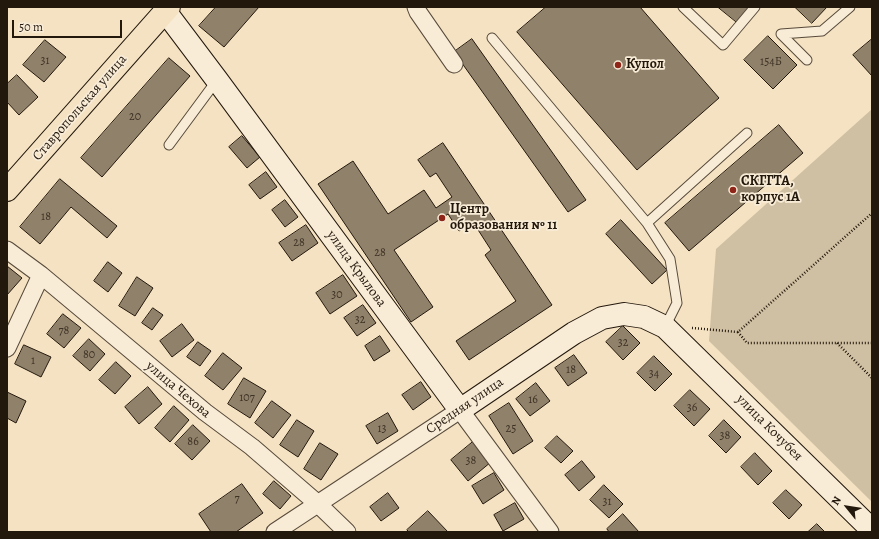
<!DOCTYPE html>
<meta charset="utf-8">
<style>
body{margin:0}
#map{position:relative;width:879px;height:539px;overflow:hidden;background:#f4e2c2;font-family:Alegreya,serif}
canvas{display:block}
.frame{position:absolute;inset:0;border:8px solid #23180c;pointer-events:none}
.north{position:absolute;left:827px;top:487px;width:40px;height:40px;-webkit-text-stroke:3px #f8ecd7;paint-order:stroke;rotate:300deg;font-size:11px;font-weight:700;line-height:16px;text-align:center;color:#23180c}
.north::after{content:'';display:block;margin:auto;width:14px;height:18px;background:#23180c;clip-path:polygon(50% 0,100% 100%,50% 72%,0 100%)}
.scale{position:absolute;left:12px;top:20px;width:110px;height:18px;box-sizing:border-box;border:2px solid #23180c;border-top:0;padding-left:5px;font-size:12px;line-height:14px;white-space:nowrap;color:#23180c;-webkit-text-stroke:3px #f8ecd7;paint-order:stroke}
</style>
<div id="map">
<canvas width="879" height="539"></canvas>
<div class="frame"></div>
<div class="north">N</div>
<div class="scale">50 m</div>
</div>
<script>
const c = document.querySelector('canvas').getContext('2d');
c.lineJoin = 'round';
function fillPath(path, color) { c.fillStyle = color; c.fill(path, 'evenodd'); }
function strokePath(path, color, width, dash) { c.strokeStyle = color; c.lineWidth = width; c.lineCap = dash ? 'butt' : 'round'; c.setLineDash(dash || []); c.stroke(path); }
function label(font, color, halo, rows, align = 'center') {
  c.font = font + ' Alegreya,serif'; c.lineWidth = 3.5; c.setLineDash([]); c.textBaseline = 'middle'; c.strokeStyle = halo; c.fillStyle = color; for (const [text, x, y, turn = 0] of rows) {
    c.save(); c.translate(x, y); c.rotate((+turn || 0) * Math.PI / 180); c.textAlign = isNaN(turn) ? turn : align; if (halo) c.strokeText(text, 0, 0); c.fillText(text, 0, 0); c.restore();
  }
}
const green = new Path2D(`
 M872 109V502L709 341 716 249Z`);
const building = new Path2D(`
 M216 7H259L224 47 199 26Z
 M546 7H640L719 98 637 170 517 32Z
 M718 7H751L738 23Z
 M795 7H827L812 23Z
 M768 36 797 65 773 89 744 60Z
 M472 39 586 200 568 212 454 52Z
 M872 39V76L853 55Z
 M45 40 66 57 44 82 23 65Z
 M169 58 190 76 102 177 81 158Z
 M17 75 38 97 19 115 7 102V84Z
 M779 125 803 153 689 251 665 223Z
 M242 136 260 157 247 168 229 147Z
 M443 143 552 305 469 360 456 341 516 301 485 255 491 250 473 222 459 231 448 214 394 250 433 307 411 322 318 184 353 161 388 214 424 190 436 208 452 197 436 173 430 177 418 160Z
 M266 172 277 187 260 199 249 185Z
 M60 179 117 226 107 238 71 207 40 244 20 227Z
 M285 200 298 217 285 227 272 210Z
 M621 220 667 270 652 284 606 234Z
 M306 225 318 243 292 261 279 243Z
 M108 262 122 273 108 292 94 281Z
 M7 266 22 278 7 295Z
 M343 275 357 296 330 314 316 293Z
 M137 277 153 288 135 316 119 306Z
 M363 305 376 323 357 336 344 318Z
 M153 308 163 315 152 330 142 323Z
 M63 314 81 328 64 348 47 334Z
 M182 324 194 340 172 357 160 341Z
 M623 326 640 343 623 360 606 342Z
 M380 336 390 351 374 361 365 346Z
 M89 339 105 354 90 371 73 356Z
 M198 342 211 351 200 366 187 357Z
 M24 345 51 357 41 377 15 364Z
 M223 353 242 368 223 390 205 376Z
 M574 355 587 373 568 386 555 368Z
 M654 356 672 374 655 391 637 373Z
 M116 362 131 376 115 394 99 380Z
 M244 378 266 391 250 418 228 404Z
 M421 382 431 397 413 410 402 395Z
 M536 383 550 401 530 416 516 399Z
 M148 387 162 404 139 424 125 407Z
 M690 390 710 409 694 426 674 406Z
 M7 392 26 401 16 423 7 418Z
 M272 401 291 415 273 438 255 423Z
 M509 403 533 441 513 454 489 416Z
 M174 406 189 420 170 442 155 428Z
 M388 413 398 431 377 444 366 426Z
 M297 420 314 431 298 457 280 445Z
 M724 420 741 437 726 453 709 436Z
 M193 425 210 441 192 460 175 444Z
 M557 436 573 451 561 463 545 448Z
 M474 441 491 462 468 481 451 460Z
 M320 443 338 454 321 480 304 469Z
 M755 453 772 471 758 485 741 467Z
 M582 461 595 477 579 491 565 475Z
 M494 473 504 490 483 504 472 486Z
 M274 481 291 496 280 509 263 494Z
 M242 484 263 513 236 532H211L199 514Z
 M604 485 623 504 609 518 590 500Z
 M786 490 802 505 789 519 773 503Z
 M388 493 399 508 381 521 370 507Z
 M515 503 524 519 503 531 494 515Z
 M428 511 448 532H409L407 530Z
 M623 514 639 532H609L607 529Z
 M817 524 825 532H808Z`);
const path = new Path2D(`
 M692 328 738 332 872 213
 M738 332 747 343H872
 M837 343 872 378`);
const lane = new Path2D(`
 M683 7 723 45 755 7
 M492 38 647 223 670 259 677 303 665 327
 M807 60 781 34 822 31 850 7
 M169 145 217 80
 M647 223 747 133`);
const street = new Path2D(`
 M416 7 418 12 454 64
 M7 250 41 275 205 412 252 447 318 504 347 532
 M7 348 41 275
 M275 532 460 410 550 532`);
const secondary = new Path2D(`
 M165 11 217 80 460 410 574 333 602 318 624 314 644 317 665 327 872 530`);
const highway = new Path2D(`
 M7 190 169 7`);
const markers = [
 [618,65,4,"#8f2418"],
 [733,190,4,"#8f2418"],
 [442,218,4,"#8f2418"]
];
const numberNames = [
 ["31",45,61],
 ["154Б",771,62],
 ["20",135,117],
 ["18",46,217],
 ["28",299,243],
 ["28",380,253],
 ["30",337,295],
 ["32",360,320],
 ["78",64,331],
 ["32",623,343],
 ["80",89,355],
 ["1",33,361],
 ["18",571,370],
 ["34",654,374],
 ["107",247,398],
 ["16",533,400],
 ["36",692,408],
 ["13",382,429],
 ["25",511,429],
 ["38",725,436],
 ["86",193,442],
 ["38",471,461],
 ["7",237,499],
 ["31",607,502]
];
const poiNames = [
 ["Купол",626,65],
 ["СКГГТА,",741,182],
 ["корпус 1А",741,198],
 ["Центр",450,210],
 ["образования № 11",450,226]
];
const streetNames = [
 ["Ставропольская улица",80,108,-49],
 ["улица Крылова",356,269,54],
 ["улица Чехова",178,390,40],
 ["Средняя улица",465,406,-34],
 ["улица Кочубея",769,428,45]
];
fillPath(green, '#d0c0a3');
fillPath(building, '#90816b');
strokePath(building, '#23180c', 1);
strokePath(lane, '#574a3a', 11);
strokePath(street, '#574a3a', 19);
strokePath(secondary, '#23180c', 24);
strokePath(highway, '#23180c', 24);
strokePath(path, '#23180c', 2.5, [1, 2]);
strokePath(lane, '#f8ecd7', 9);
strokePath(street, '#f8ecd7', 17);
strokePath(secondary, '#f8ecd7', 22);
strokePath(highway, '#f4e2c2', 22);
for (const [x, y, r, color] of markers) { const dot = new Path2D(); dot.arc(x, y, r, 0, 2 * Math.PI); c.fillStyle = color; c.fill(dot); strokePath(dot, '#f8ecd7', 1.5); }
label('12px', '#3e3224', null, numberNames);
label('bold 14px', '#23180c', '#f8ecd7', poiNames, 'left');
label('14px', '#23180c', '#f8ecd7', streetNames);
</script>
